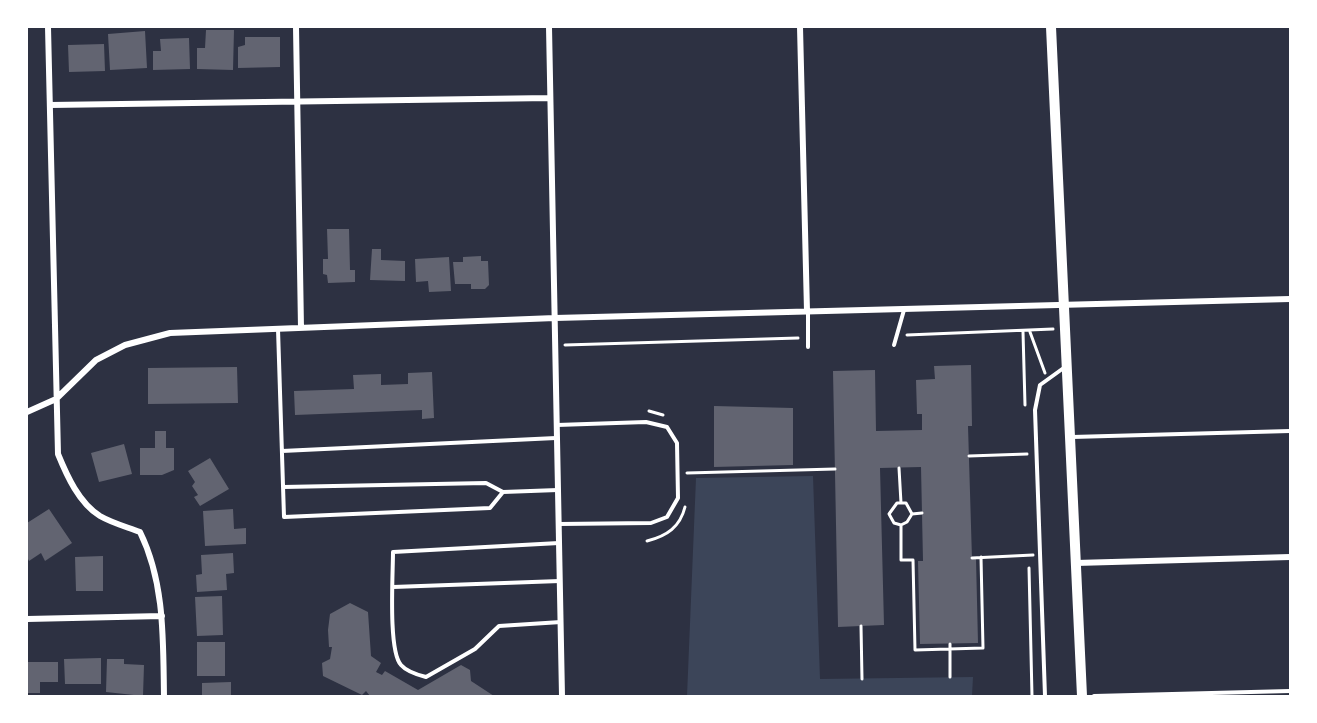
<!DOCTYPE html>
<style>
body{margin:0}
#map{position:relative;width:1317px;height:723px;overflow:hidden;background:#2d3142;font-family:"Asap Condensed",sans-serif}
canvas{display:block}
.frame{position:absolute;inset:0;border:28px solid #fff;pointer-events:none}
</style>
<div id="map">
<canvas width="1317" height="723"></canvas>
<div class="frame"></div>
</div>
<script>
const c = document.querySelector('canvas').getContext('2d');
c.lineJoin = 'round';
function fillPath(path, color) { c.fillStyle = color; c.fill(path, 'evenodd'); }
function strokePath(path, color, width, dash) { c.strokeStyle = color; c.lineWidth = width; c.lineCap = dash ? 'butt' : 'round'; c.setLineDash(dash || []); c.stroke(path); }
const green = new Path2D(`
 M813 476 820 679 973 677 972 696H687L696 478Z`);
const building = new Path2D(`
 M206 30H234L233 70 197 69V48H205Z
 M145 31 147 68 110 70 108 34Z
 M245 37H280V67L238 68V47L245 45Z
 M189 38 190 69 153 70V51H161L160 39Z
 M104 44 105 71 69 72 68 45Z
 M327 229H349L350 270H355V282L328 283 327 275 323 274V259H328Z
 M372 249H381V260L405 261V281L370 280Z
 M481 256V261H488L489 285 485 289H471V284H455L453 262H463V257Z
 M449 257 451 291 429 292 428 281 416 282 415 259Z
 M971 365 972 426H968L972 559H976L978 643 920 644 918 561H923L921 467 880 468 884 625 838 627 833 371 875 370 876 431 922 430V414H917L916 380 935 379 934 366Z
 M237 367 238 403 148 404V368Z
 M432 372 434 418 422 419V410L295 415 294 391 354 389 353 375 381 374V385L408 384V373Z
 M714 406 793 408V465L714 467Z
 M155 431H166V448H174V470L162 475H140V448H155Z
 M124 444 132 474 99 482 91 453Z
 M210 458 229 489 200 506 194 497 198 495 192 486 195 482 188 471Z
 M49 509 72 543 45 561 41 553 29 561 27 557V523Z
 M233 509 234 529 246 528V544L205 546 203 511Z
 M233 553 234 573 226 574 227 590 197 592 196 575 202 574 201 555Z
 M103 556V591H76L75 557Z
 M222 596 223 635 197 636 195 597Z
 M350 603 368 612 371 656 381 663 376 672 382 675 385 671 418 690 461 665 470 670 471 681 494 696H370L366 691 362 695 323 676 322 663 330 659 332 647H329L328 630 330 614Z
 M197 642H225V676H197Z
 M101 658V684H65L64 659Z
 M107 659H124V664L144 665 143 696 106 692Z
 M27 662H58V682H40V693H27Z
 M231 682V696H202V683Z`);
const path = new Path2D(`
 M1023 332 1025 405
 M1030 332 1045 373
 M907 335 1053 329
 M565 345 798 338
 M649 411 663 415
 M969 456 1027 454
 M899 468 901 503
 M687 473 835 469
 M912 514 922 513
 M901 525 907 522 912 514 906 503H897L889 514 894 523 901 525V560H913L915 650 983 648 981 557
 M647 541C667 536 680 527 685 507
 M972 558 1033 555
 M1029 568 1032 696
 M861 626 862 679
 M950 644V677`);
const service = new Path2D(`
 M808 312V347
 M278 329 284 517 490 508 503 492 558 490
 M894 345 904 310
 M557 425 646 422 667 427 677 443 678 498 667 517 651 523 559 524
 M1072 437 1290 431
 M282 451 556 438
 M283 487 486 483 503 492
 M559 543 393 552C393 574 388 651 401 665 407 672 418 675 426 677L475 649 499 626 561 622
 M393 587 560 581
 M1045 696 1035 410 1040 385 1065 367
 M1094 696 1290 691`);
const minor = new Path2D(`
 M48 27 58 454C67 476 79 503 100 516 112 523 127 527 140 532 165 583 163 640 164 696
 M296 27 301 328
 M549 27 562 696
 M800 27 807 311
 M50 105 550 98
 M27 412 56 399 96 360 125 345 170 333 555 318 1290 299
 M1076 563 1290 557
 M27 619 162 616`);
const secondary = new Path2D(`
 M1051 27 1082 696`);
fillPath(green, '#3c4559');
fillPath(building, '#626471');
strokePath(path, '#fff', 3);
strokePath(service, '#fff', 4);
strokePath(minor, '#fff', 6);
strokePath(secondary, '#fff', 10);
</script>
